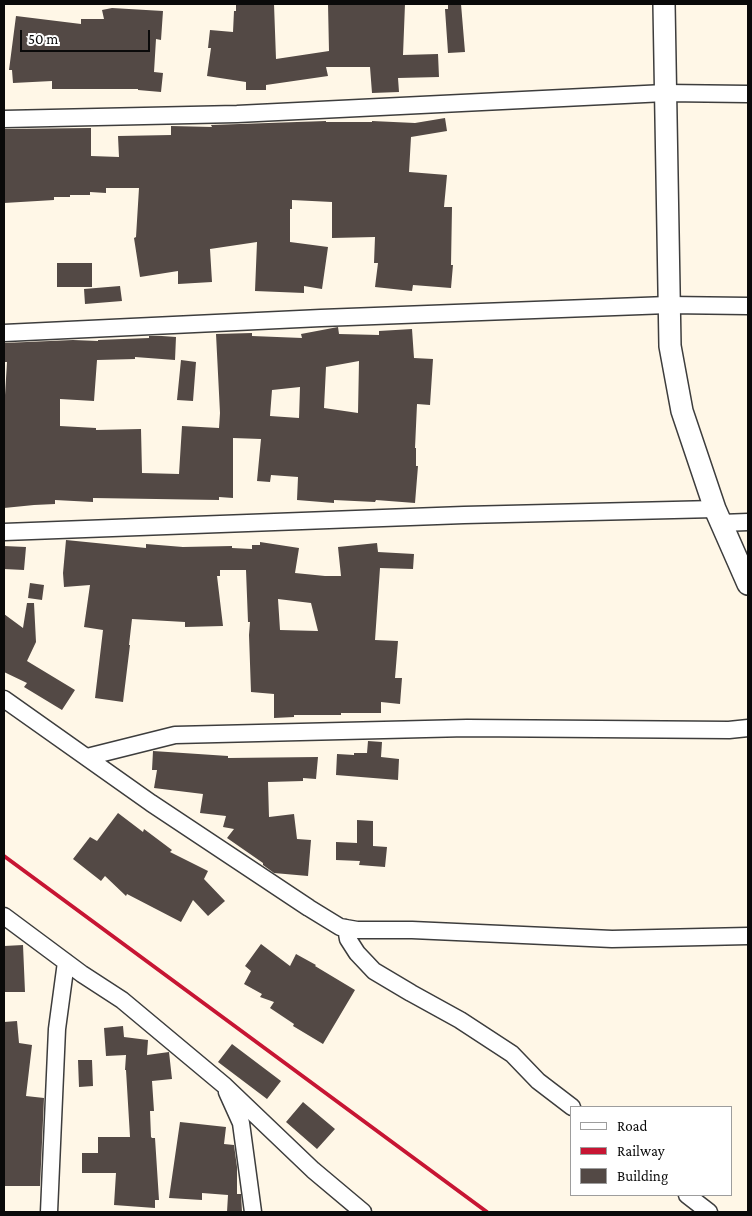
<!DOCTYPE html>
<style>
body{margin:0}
#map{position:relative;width:752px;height:1216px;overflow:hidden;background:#fff7e7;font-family:"Crimson Pro",serif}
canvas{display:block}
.frame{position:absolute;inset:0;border:5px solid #0a0a0a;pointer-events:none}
.legend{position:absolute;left:570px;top:1106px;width:162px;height:90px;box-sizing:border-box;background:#fff;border:1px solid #9d9d9d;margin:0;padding:6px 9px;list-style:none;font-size:15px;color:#0a0a0a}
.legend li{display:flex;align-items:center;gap:10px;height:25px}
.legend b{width:25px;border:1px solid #9d9d9d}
.scale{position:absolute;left:20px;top:30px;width:130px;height:22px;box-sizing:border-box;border:2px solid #0a0a0a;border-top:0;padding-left:6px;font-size:15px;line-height:18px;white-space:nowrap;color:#0a0a0a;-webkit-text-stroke:4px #fff;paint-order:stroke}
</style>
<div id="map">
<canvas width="752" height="1216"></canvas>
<div class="frame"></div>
<ul class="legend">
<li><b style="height:6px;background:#fff"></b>Road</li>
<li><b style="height:6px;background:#c71533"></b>Railway</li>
<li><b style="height:14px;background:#534945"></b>Building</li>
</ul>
<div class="scale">50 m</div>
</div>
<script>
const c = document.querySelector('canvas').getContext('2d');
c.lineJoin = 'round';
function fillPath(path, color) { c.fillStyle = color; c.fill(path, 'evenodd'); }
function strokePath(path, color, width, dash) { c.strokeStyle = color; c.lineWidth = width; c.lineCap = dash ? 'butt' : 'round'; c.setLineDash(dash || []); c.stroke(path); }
const building = new Path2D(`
 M236 4H274L276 59 329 51 328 4H405L403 55 438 54 439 77 398 78 399 92 372 93 370 67H326L328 76 266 85V90H246V82L207 76 211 48H208L210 30 233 32 234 11H236Z
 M448 4H461L465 52 448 53 445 9H448Z
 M112 8 163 11 161 40 156 39 154 72 163 73 161 92 138 90V89H52V81L13 83 12 70H9L16 16 81 24V19H104L102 10Z
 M445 118 447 131 411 137 409 172 447 175 444 207H452L451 265H453L451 288 413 285 412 291 375 287 378 263H374L375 237 332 238V202L292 200V209H290V242L328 247 322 289 304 286V293L255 291 257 242 210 249 212 282 178 284V271L140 277 134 238 136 237 139 188H106V193L90 192V195H70V197H54V200L4 203 5 129 91 128V156L119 157 118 136 171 135V126L212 127 211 125 326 121V122H372V121L415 123Z
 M57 263H92V287H57Z
 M120 286 122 301 85 304 84 289Z
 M338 327 339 334 379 335V331L412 329 414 358 433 359 430 405 417 404 415 448H416V466H418L415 503 376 500 375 502 334 500V503L297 500 298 477 271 475 270 482 257 481 261 439 233 438V498L219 497V500L93 498V502L55 500V504L34 505 4 508V395H5L7 362H4V343L73 340 98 341V340L149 338V336H162L176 337 175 360 135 357V359L97 360 94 401 60 399V426L96 428V430L141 429 142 473 179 474 182 426 219 428 220 413 216 334 252 333V336L302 338 301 334ZM359 361 358 413 324 408 326 367ZM300 387 299 418 270 416 272 390Z
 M181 360 196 362 193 401 177 400Z
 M66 540 146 548V544L183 547 232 546V548L252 549V545H260V542L299 548 295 573 325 576H341L338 547 377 543 378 552 414 554 413 569 380 568 375 640 398 641 395 678H402L400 704 381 702V713H341V715H294V717L274 718V694L251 692 249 635 250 622H248L246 570H220V576H217L223 626 185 627V622L132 619 129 645H130L123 702 95 698 103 630 84 627 90 585 64 587 63 573ZM278 599 311 603 318 631 280 630Z
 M4 546 26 547 24 570 4 569Z
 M30 583 44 585 42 600 28 598Z
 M27 603H34L36 642 27 661 75 690 62 710 24 687 27 683 4 672V614L23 628Z
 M368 741 382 742 381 757 399 759 398 780 336 775 337 754 354 755V753H367Z
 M153 751 228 756V758L318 757 316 779 303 778V781L268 782 269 817 294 814 297 839 311 840 308 876 274 873 263 865V863L227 838 234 829 223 827 226 816 200 813 203 794 154 788 157 770H152Z
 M118 813 143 832 144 829 172 850 170 852 208 871 204 879 225 901 208 916 193 900 181 922 127 894 126 896 105 876 101 881 73 859 90 837 97 841Z
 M357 820 373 821V846L387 847 385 867 359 865 360 861 336 860V842L357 843Z
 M261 944 290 966 296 954 316 965 315 966 355 990 323 1044 293 1026 294 1024 270 1008 274 1002 260 997 262 994 244 984 251 971 245 966Z
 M23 945 25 992H4V946Z
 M17 1021 19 1043 32 1045 26 1096 44 1098 40 1186H4V1022Z
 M123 1026 124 1037 148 1040 147 1055 169 1052 172 1079 152 1081 154 1111H150L151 1137 152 1138H155L159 1200H155V1208L114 1205 116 1173H82V1153H98V1137H130L126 1070H125L126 1055 106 1056 104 1028Z
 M232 1044 281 1081 267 1099 218 1062Z
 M78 1060H92L93 1086 79 1087Z
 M303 1102 335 1129 317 1149 286 1122Z
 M180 1122 226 1127 224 1144 234 1145 237 1167V1194H241L242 1212H227L228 1195 202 1193V1200L169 1198Z`);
const minor = new Path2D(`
 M4 119 237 114 665 93 748 94
 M4 333 321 318 668 305 748 306
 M721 523 748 522
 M4 532 464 515 715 509
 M4 699 151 803 309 908 340 927 357 930H412L612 939 748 936
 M87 757 175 735 467 728 729 730 748 728
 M4 916 82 974 122 1000 225 1086 313 1170 363 1212
 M346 928 348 939 357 953 374 971 411 993 460 1020 512 1054 538 1081 572 1107
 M227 1092 241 1123 253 1212
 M687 1195 709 1212
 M49 1212 57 1029 66 962`);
const tertiary = new Path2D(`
 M664 4 670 346 682 411 715 509 748 584`);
const rail = new Path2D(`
 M4 856 487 1212`);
fillPath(building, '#534945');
strokePath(minor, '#3d3d3d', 19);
strokePath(tertiary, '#3d3d3d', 24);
strokePath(minor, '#fff', 16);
strokePath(tertiary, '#fff', 21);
strokePath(rail, '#c71533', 4);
</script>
